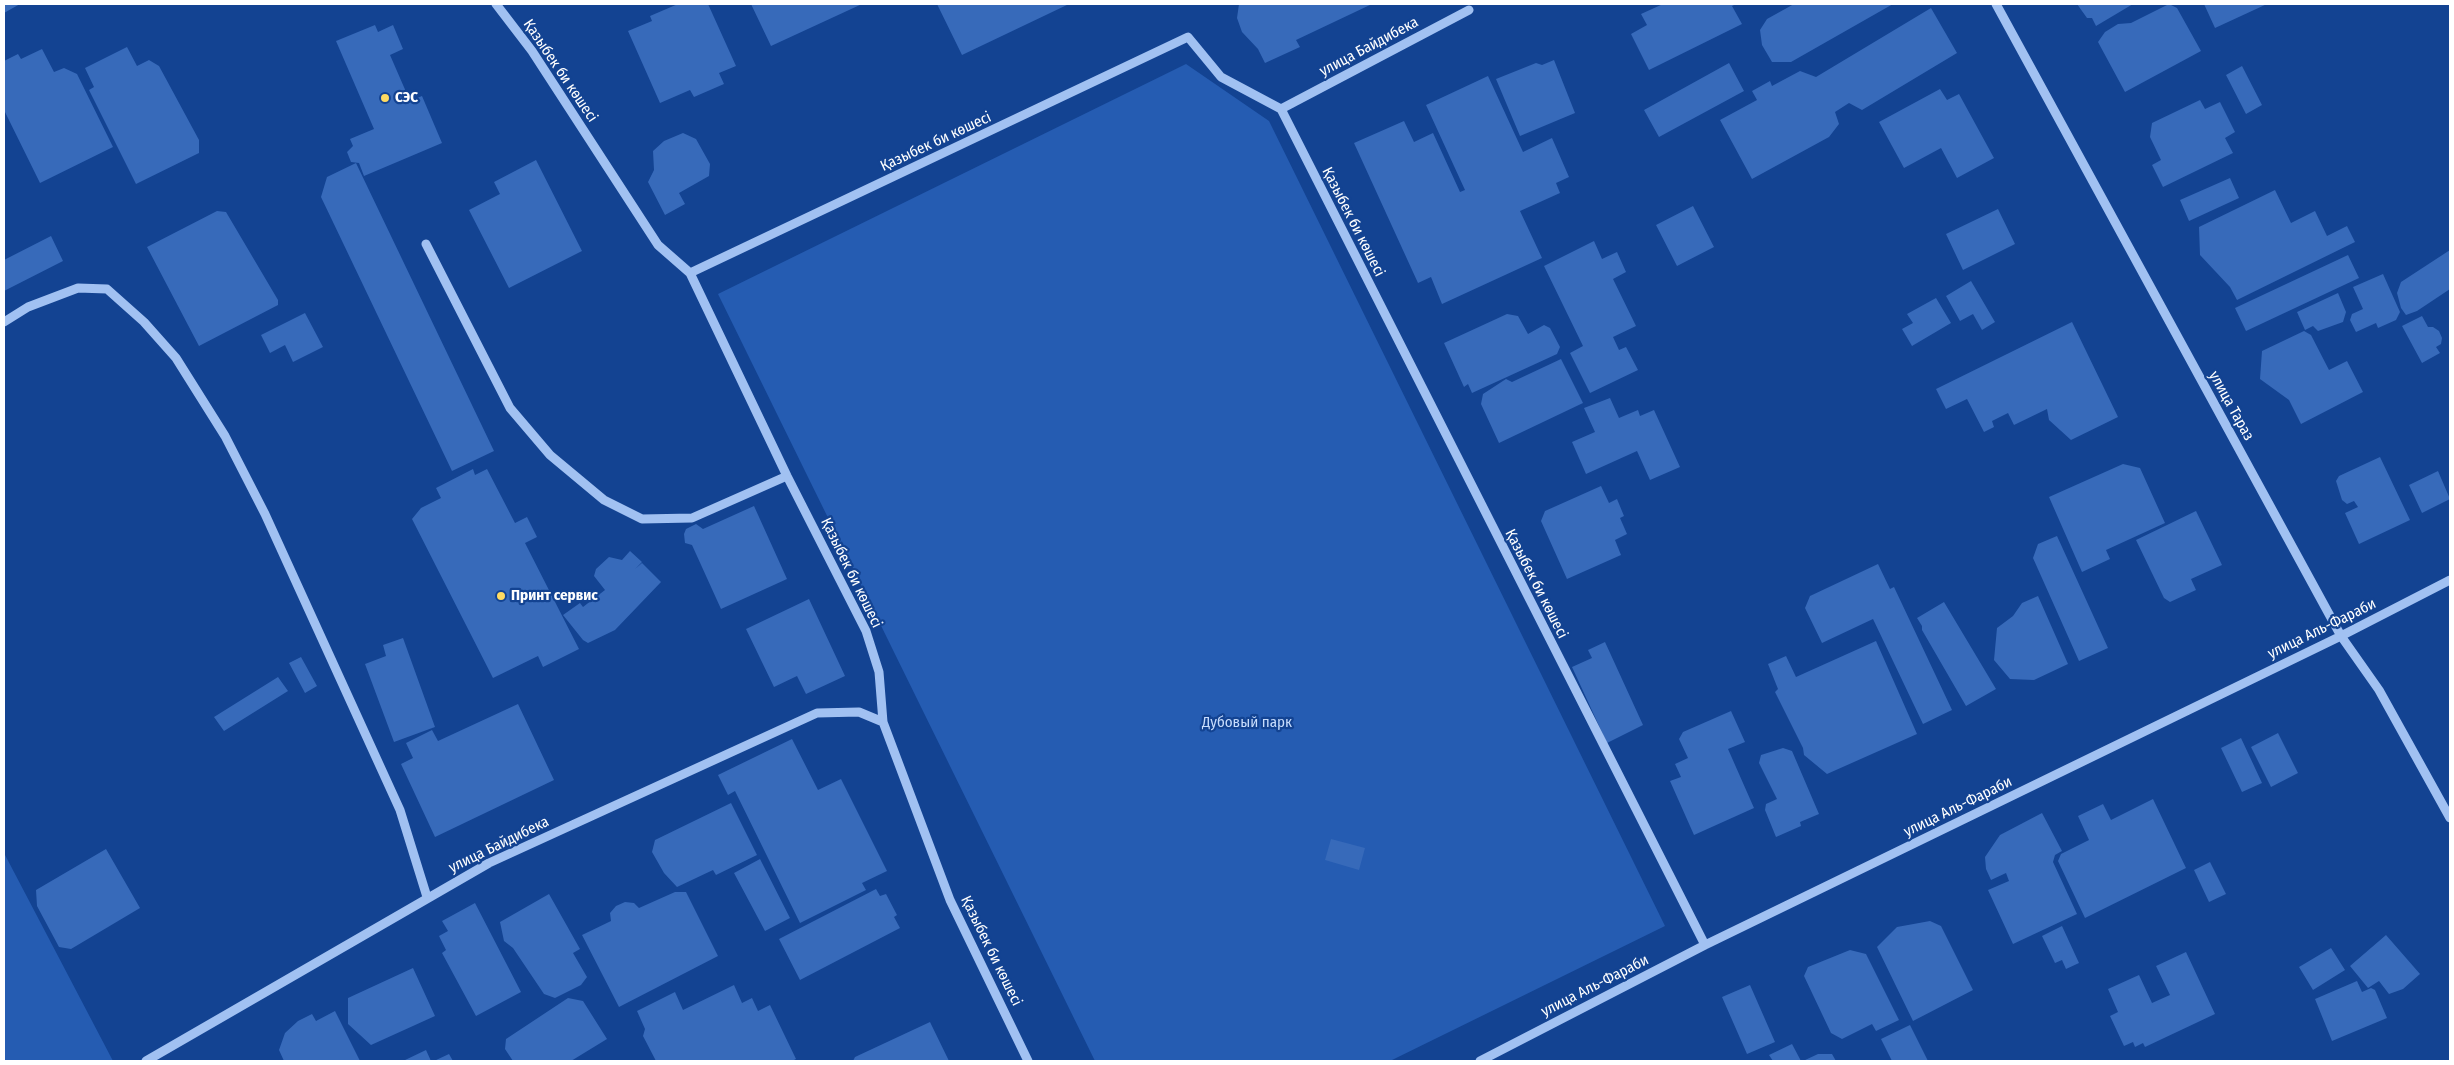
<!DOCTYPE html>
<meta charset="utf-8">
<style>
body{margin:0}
#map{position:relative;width:2454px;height:1065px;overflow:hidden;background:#134392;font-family:"Fira Sans Condensed",sans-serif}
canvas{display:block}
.frame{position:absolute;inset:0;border:5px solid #fff;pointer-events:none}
</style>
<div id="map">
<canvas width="2454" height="1065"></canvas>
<div class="frame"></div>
</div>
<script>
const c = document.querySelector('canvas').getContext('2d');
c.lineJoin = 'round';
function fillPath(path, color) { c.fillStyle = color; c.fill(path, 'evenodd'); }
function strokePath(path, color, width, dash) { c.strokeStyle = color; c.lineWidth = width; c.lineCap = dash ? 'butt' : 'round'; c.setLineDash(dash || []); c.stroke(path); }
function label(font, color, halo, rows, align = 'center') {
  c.font = font + ' "Fira Sans Condensed",sans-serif'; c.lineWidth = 4.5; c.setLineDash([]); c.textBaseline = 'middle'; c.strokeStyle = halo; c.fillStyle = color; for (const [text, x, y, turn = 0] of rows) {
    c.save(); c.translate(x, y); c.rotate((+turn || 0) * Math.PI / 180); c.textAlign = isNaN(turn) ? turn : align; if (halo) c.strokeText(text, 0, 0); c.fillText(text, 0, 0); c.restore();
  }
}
const green = new Path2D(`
 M1186 64 1269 121 1665 926 1390 1061H1095L718 294Z
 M4 853 113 1061H4Z`);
const building = new Path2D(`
 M4 4H20L4 13Z
 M678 4H708L736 66 719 73 724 84 694 97 690 90 660 103 628 31 652 21 650 16Z
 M751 4H862L771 46Z
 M937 4H1069L962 55Z
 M1239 4H1372L1296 40 1300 47 1265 63 1258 49 1242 32 1237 18Z
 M1663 4H1736L1732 6 1742 24 1649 70 1631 34 1647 25 1641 14Z
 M1794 4H1893L1791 62H1772L1762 45 1760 30 1767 19Z
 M2077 4H2133L2096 26 2092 18H2087Z
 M2169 4 2177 8 2201 51 2125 92 2098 42 2105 32 2118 24 2131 23Z
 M2204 4H2267L2215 28Z
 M1931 8 1957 53 1862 110 1849 103 1835 112 1839 124 1829 137 1752 179 1720 120 1757 100 1752 91 1770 81 1772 86 1800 71 1816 77Z
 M375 25 378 32 393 25 403 49 390 55 410 101 422 96 442 143 364 176 359 163 351 162 347 152 353 146 350 139 374 129 336 41Z
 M127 47 137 66 149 60 159 66 199 140V153L136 184 89 90 94 87 85 68Z
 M42 49 54 72 64 68 77 74 113 147 40 183 4 110V61L18 54 21 59Z
 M1554 60 1575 113 1520 136 1496 79 1536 63 1542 65Z
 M1729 63 1744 91 1659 137 1644 110Z
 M2242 66 2262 105 2246 114 2226 75Z
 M1488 76 1523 152 1552 138 1569 177 1556 183 1560 193 1520 211 1542 258 1442 304 1431 277 1418 283 1354 143 1404 121 1414 142 1433 133 1460 192 1465 190 1426 105Z
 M1940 89 1947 100 1959 94 1994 158 1957 178 1941 148 1904 168 1879 122Z
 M2200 100 2205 109 2220 102 2235 132 2225 138 2233 153 2163 187 2152 165 2161 160 2150 137 2152 123Z
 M683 133 696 139 710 164 709 176 679 193 685 204 665 215 648 182 654 170 653 151 664 141Z
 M536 160 582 251 509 288 469 210 500 194 494 182Z
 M356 163 494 451 452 471 321 197 327 177Z
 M2230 178 2239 198 2189 221 2180 200Z
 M2275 190 2291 223 2315 211 2327 236 2347 226 2355 242 2237 300 2230 287 2200 255 2199 227Z
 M1693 206 1714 247 1677 266 1656 225Z
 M1998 209 2015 244 1963 270 1946 234Z
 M217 211 226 212 278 300V305L199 346 147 247Z
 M51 236 63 261 4 291V260Z
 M1594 241 1602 259 1617 252 1626 272 1613 279 1636 326 1613 337 1619 350 1626 347 1638 370 1590 393 1570 353 1583 346 1544 266Z
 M2450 250V289L2417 311 2406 315 2401 308 2397 293 2401 282Z
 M2348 255 2359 278 2246 331 2235 308Z
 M2383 274 2400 312 2396 320 2378 328 2376 323 2356 332 2350 320 2352 314 2363 309 2353 287Z
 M1971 281 1995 322 1982 330 1973 314 1960 321 1946 296Z
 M2338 293 2346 312 2343 322 2318 331 2313 326 2305 330 2297 312Z
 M1936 298 1951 323 1912 346 1902 329 1913 323 1907 314Z
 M305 313 323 347 293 362 285 345 270 353 261 335Z
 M1507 314 1518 316 1528 334 1544 325 1550 328 1560 347 1557 354 1472 393 1468 384 1464 387 1444 343Z
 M2422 316 2428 327H2433L2439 331 2442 338 2441 344 2436 347 2440 353 2422 363 2402 326Z
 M2072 322 2118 417 2071 440 2049 420 2047 409 2014 425 2008 413 1992 421 1994 427 1984 432 1967 399 1946 409 1936 389Z
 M2304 331 2311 335 2329 370 2347 361 2363 392 2301 424 2289 400 2260 379 2262 351Z
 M1561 359 1583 403 1499 443 1481 404 1483 394 1506 379 1512 382Z
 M1610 398 1619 418 1638 410 1640 416 1654 410 1680 467 1650 480 1637 451 1586 474 1572 442 1595 432 1584 408Z
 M2380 457 2410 520 2359 544 2345 513 2358 507 2354 501 2347 504 2342 500 2336 481 2339 476Z
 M2123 464 2140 468 2165 523 2106 550 2110 559 2082 572 2049 497Z
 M473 469 475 475 487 469 515 523 527 517 537 537 525 543 579 649 543 667 538 656 493 678 412 519 421 508 441 498 436 488Z
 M2438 471 2450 499 2422 513 2409 485Z
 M1601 486 1609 503 1617 499 1624 516 1620 518 1627 534 1615 540 1621 555 1567 579 1541 521 1545 511Z
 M754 506 787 579 721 609 692 545 685 543 684 534 686 529 696 524 703 529Z
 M2196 511 2222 565 2191 579 2196 590 2170 602 2164 598 2136 540Z
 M2057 536 2108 648 2079 661 2033 558 2038 544Z
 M630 551 642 562 635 569 642 563 661 582 615 630 588 643 583 640 563 615 580 603 583 607 605 590 594 576 596 569 609 557 622 560Z
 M1878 564 1890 589 1894 587 1952 710 1923 724 1873 619 1822 643 1805 608 1810 596Z
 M2038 596 2068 664 2034 680 2010 679 1994 660 1997 628 2013 616 2022 603Z
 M809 599 845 676 806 694 797 676 774 687 746 629Z
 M1944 602 1996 689 1966 706 1922 630V626L1917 618Z
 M403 638 435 727 394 742 365 664 386 656 383 645Z
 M1876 641 1917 734 1827 774 1804 755 1803 748 1775 692 1778 689 1768 664 1786 656 1796 677Z
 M1605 642 1643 725 1607 743 1572 667 1592 658 1588 650Z
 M301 657 317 686 305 693 289 663Z
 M278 677 288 691 224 731 214 717Z
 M518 704 554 780 435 837 401 764 413 758 406 743 432 730 438 741Z
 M1731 711 1745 742 1728 749 1754 808 1694 835 1670 781 1681 777 1675 764 1688 758 1679 739 1683 732Z
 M2278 733 2298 773 2271 787 2251 747Z
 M2241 738 2262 783 2242 792 2221 748Z
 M792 739 818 790 841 779 887 871 862 883 866 890 800 923 735 791 728 795 718 775Z
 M1783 748 1792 751 1819 814 1800 822 1801 826 1776 837 1765 810 1766 804 1777 799 1759 763 1761 755Z
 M2153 799 2186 868 2085 918 2058 861 2061 854 2089 840 2078 816 2103 804 2111 820Z
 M731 803 757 855 716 875 713 870 677 887 664 873 652 852 655 840Z
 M2042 813 2062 851 2055 855 2053 862 2077 914 2013 944 1988 890 2009 881 2006 873 1991 880 1986 869 1985 857 2000 835Z
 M1331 839 1365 848 1359 870 1325 860Z
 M106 849 140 908 71 949 59 947 37 906 36 890Z
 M760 859 790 918 765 931 734 873Z
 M2210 862 2226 894 2209 902 2194 870Z
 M876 889 880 896 886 894 897 915 894 917 900 928 800 980 779 939Z
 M675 892H686L718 956 619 1007 582 935 611 921 610 913 616 906 625 902 634 903 639 908Z
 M549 894 580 949 573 953 587 977 581 985 555 998 544 994 513 948 504 941 500 922Z
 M475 903 521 992 476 1016 442 953 446 950 439 936 448 931 442 921Z
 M1930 921 1941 926 1973 990 1913 1021 1877 947 1897 927Z
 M2062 926 2079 963 2066 969 2062 960 2055 963 2042 936Z
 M2386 935 2420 974 2403 989 2389 994 2379 981 2368 988 2350 966Z
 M2331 948 2345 970 2313 990 2299 967Z
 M1850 950 1866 954 1899 1020 1876 1031 1872 1024 1842 1039 1831 1033 1804 976 1808 967Z
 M2186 952 2215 1014 2145 1047 2143 1043 2135 1047 2133 1042 2124 1046 2110 1016 2118 1012 2108 989 2139 975 2152 1003 2170 995 2156 966Z
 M413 968 435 1016 371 1045 348 1024V998Z
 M2357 981 2362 992 2371 988 2375 990 2387 1018 2332 1041 2315 999Z
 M734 985 742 1003 752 998 758 1011 770 1005 796 1059 792 1061H656L643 1036 645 1029 637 1011 675 992 683 1010Z
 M1750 985 1775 1042 1747 1054 1722 997Z
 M568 998 583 1001 607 1039 571 1061H513L505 1049 506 1039Z
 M335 1011 360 1061H284L279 1050 285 1033 298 1021 312 1014 316 1021Z
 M930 1022 949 1061H853L855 1057Z
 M1910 1025 1928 1061H1892L1881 1039Z
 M1792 1044 1801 1061H1773L1769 1055Z
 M426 1050 431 1061H403Z
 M449 1054 453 1061H434Z
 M1818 1054H1832L1836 1061H1803Z`);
const minor = new Path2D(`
 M496 4 532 51 658 245 690 273 787 476 866 631 879 672 883 722 950 900 1028 1061
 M1996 4 2341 636 2379 690 2450 818
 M1281 109 1469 10
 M426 244 510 408 550 455 604 500 642 519 692 518 787 476
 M690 273 1188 37 1221 77 1281 109 1705 945
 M4 322 28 307 78 288 107 289 144 322 176 358 225 436 265 514 400 810 427 897
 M146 1061 489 863 817 713 859 712 883 722
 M1480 1061 1705 945 2341 636 2450 580`);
const markers = [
 [385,98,5,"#ffdb62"],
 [501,596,5,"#ffdb62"]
];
const streetNames = [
 ["улица Байдибека",1369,47,-28],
 ["Қазыбек би көшесі",560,71,56],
 ["Қазыбек би көшесі",936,142,-25],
 ["Қазыбек би көшесі",1353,222,63],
 ["улица Тараз",2231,406,61],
 ["Қазыбек би көшесі",851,573,64],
 ["Қазыбек би көшесі",1536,584,63],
 ["улица Аль-Фараби",2322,629,-26],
 ["улица Аль-Фараби",1958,807,-26],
 ["улица Байдибека",499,845,-26],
 ["Қазыбек би көшесі",991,951,64],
 ["улица Аль-Фараби",1595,986,-27]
];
const poiNames = [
 ["СЭС",395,98],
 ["Принт сервис",511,596]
];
const parkNames = [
 ["Дубовый парк",1247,723]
];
fillPath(green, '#255cb2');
fillPath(building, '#376aba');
strokePath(minor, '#a1c1f2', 9);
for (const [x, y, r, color] of markers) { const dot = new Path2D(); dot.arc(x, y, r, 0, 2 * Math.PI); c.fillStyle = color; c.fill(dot); strokePath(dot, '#134392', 2); }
label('15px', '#fff', '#134392', streetNames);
label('bold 15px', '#fff', '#134392', poiNames, 'left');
label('15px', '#c8ddfd', '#134392', parkNames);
</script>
